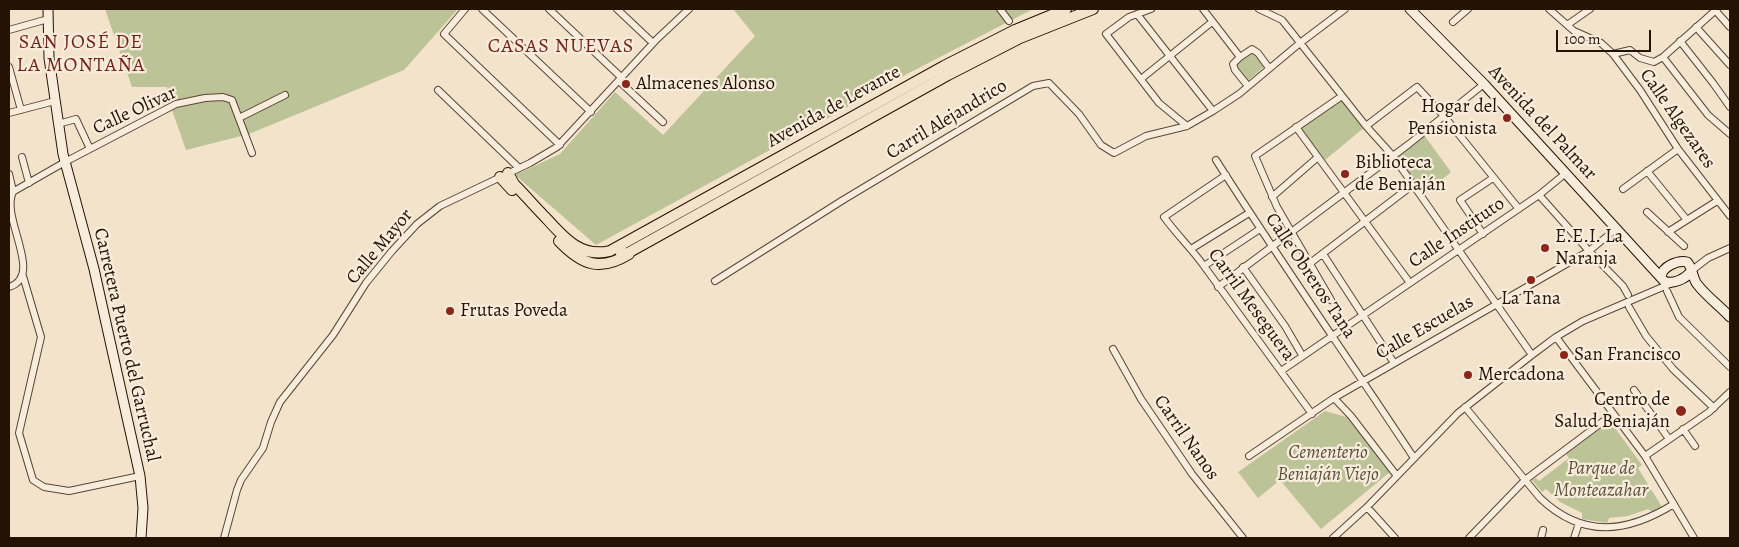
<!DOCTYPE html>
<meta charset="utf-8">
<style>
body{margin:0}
#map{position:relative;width:1739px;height:547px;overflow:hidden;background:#f4e3cb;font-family:Alegreya,serif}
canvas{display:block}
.frame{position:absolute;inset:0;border:10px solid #241204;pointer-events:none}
.scale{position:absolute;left:1556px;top:30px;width:95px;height:22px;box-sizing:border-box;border:2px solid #241204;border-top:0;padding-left:6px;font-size:15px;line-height:18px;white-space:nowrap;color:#241204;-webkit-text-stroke:4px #f8eddd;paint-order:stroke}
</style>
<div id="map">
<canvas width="1739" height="547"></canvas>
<div class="frame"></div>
<div class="scale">100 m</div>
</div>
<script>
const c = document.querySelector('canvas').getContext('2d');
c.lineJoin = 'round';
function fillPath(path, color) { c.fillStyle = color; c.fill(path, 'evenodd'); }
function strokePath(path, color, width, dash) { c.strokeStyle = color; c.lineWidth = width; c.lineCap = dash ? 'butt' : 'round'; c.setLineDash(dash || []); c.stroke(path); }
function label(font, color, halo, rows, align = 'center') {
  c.font = font + ' Alegreya,serif'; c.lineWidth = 4.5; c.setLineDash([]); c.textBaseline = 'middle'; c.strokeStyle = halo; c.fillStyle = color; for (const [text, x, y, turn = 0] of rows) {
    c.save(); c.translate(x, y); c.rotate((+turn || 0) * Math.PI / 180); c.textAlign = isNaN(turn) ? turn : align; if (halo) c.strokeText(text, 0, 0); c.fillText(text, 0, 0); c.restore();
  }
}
const green = new Path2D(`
 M105 9H458L404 70 249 134 186 150 171 107 167 87H132Z
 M733 9H1033L878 89 823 121 596 245 515 175 560 154 615 92 663 135 755 36Z
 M1252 49 1267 64 1245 83 1235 70 1240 57Z
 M1342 96 1366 126 1325 160 1301 129Z
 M1424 135 1451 172 1425 194 1397 157Z
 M1325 411 1350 418 1390 472 1321 529 1280 480 1258 498 1238 472Z
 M1610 421 1642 465 1638 468 1662 507 1652 512 1648 509 1628 516 1609 518 1607 523 1582 519V513L1560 502 1546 489 1542 492 1532 480 1536 478 1539 481 1569 458 1566 454Z`);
const minor = new Path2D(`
 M465 9 444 34 560 145
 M482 9 591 112
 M549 9 622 78
 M617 9 653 43
 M1000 9 1009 21
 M1151 9 1129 17 1106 34 1159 103 1187 126
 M1203 9 1240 57
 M1259 9 1282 20 1366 126 1393 156 1532 355
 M1549 9 1574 31 1601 43 1613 54 1640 90 1678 149 1730 216
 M1715 10 1730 27
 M1137 14 1213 111
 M1453 22 1468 9
 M1567 25 1590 9
 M1696 27 1730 65
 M9 30 48 19
 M1680 41 1713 83 1730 107
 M1613 54 1630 50 1640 58 1654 62 1663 57 1717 9
 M1663 57 1708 115 1730 134
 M9 67 21 110
 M1141 79 1212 22
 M619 81 663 122
 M1248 86 1235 70 1233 64 1240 57 1252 49 1258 53 1269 68
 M438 90 519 168
 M9 113 55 101
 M239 118 285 95
 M58 124 76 119 90 149
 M1366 126 1417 87 1444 116 1519 209
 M1296 127 1410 283
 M22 157 29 183
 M1216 160C1280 261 1348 358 1414 458
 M1647 171 1687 220
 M9 174 13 191
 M1226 175 1164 217C1177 235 1192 249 1204 266L1312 414
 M1623 189 1678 149
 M9 194 65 162 176 104 205 98 223 97 232 100 252 153
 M1539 195 1589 251 1623 286 1628 295
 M1272 197 1318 157
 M1647 212 1684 246
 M1668 232 1717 201
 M1483 234 1460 200 1493 178
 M1191 249 1249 213
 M1323 254 1394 363
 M1309 264 1414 184
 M1204 266 1260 229
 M1243 267 1285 326 1302 355
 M1691 271 1708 258 1730 248
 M23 276 41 337 19 433 33 480 44 487 69 491 140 476
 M715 281 843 200 1033 86 1049 83 1079 114 1101 145 1114 153 1146 136 1187 126 1213 111 1239 94 1300 43 1345 9
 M9 287C45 276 0 218 13 192
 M1218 287 1409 144 1484 84
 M1667 291 1679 317 1730 367
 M1331 300 1277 207 1255 156 1342 96
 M1629 307 1646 336 1673 369 1714 408
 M1556 337 1645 456 1694 538
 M1113 349 1141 399 1192 474 1243 538
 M1281 371 1539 195 1566 173
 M1634 390 1669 439
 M1334 398 1351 416 1397 476
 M1465 407 1540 498C1583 539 1627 533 1674 504
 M1683 429 1695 446
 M1249 456 1334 398 1589 251 1616 229
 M1645 456 1709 412 1730 392
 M1367 507 1395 538
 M224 538 237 490 241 480 263 448 271 422 280 402 333 335 366 283 392 251 417 224 440 206 530 163 557 147 657 39 689 9
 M1333 538 1367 507 1458 413 1532 355 1556 337 1583 321 1672 283
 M1469 538 1525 480 1613 414
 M1541 538 1543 530
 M1574 538 1579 523`);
const secondary = new Path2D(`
 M48 9 49 58 63 154 94 269 140 476 143 508 141 538
 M1410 9 1484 84 1664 281C1672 285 1686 279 1691 271
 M1661 276C1663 266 1678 260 1687 262 1693 268 1692 277 1697 284 1706 296 1720 306 1730 317`);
const primary = new Path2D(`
 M508 173 514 184C525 195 535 207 546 218 564 238 581 258 610 251L944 66 1015 30 1066 9
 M500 177 512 190
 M559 241C582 265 600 272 629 254
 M622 245 620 247V251L621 253 626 254 948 75 1020 38 1093 9`);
const markers = [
 [626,84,5,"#8f2418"],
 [1507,118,5,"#8f2418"],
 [1345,174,5,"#8f2418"],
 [1545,248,5,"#8f2418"],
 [1531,280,5,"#8f2418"],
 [450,311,5,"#8f2418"],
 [1564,355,5,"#8f2418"],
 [1468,375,5,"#8f2418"],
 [1681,411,6,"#8f2418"]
];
const poiNames = [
 ["Almacenes Alonso",636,84],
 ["Hogar del",1497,107,"right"],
 ["Pensionista",1497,129,"right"],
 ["Biblioteca",1355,163],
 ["de Beniaján",1355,185],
 ["E.E.I. La",1555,237],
 ["Naranja",1555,259],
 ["La Tana",1531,299,"center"],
 ["Frutas Poveda",460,311],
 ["San Francisco",1574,355],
 ["Mercadona",1478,375],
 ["Centro de",1670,400,"right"],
 ["Salud Beniaján",1670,422,"right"]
];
const streetNames = [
 ["Avenida de Levante",834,107,-29],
 ["Calle Olivar",135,111,-25],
 ["Calle Algezares",1677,119,55],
 ["Carril Alejandrico",947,120,-31],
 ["Avenida del Palmar",1542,123,47],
 ["Calle Instituto",1457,233,-34],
 ["Calle Mayor",380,247,-50],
 ["Calle Obreros Tana",1310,276,56],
 ["Carril Meseguera",1251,305,54],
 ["Calle Escuelas",1425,328,-30],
 ["Carretera Puerto del Garruchal",126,345,77],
 ["Carril Nanos",1186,438,55]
];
const parkNames = [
 ["Cementerio",1328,453],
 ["Beniaján Viejo",1328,475],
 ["Parque de",1601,469],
 ["Monteazahar",1601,491]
];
const neighbourhoodNames = [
 ["SAN JOSÉ DE",81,43],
 ["LA MONTAÑA",81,66],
 ["CASAS NUEVAS",561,47]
];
fillPath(green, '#bcc396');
strokePath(minor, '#584636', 8);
strokePath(secondary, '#241204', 11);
strokePath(primary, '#241204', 12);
strokePath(minor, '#f8eddd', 6);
strokePath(secondary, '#f8eddd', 9);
strokePath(primary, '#f4e3cb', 10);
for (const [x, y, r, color] of markers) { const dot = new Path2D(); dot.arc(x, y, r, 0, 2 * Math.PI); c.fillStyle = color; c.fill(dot); strokePath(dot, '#f8eddd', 2); }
label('19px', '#241204', '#f8eddd', poiNames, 'left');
label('19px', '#241204', '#f8eddd', streetNames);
label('italic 19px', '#595037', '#f8eddd', parkNames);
c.letterSpacing = '1px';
label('20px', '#7a1f14', '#f8eddd', neighbourhoodNames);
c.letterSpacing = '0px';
</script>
